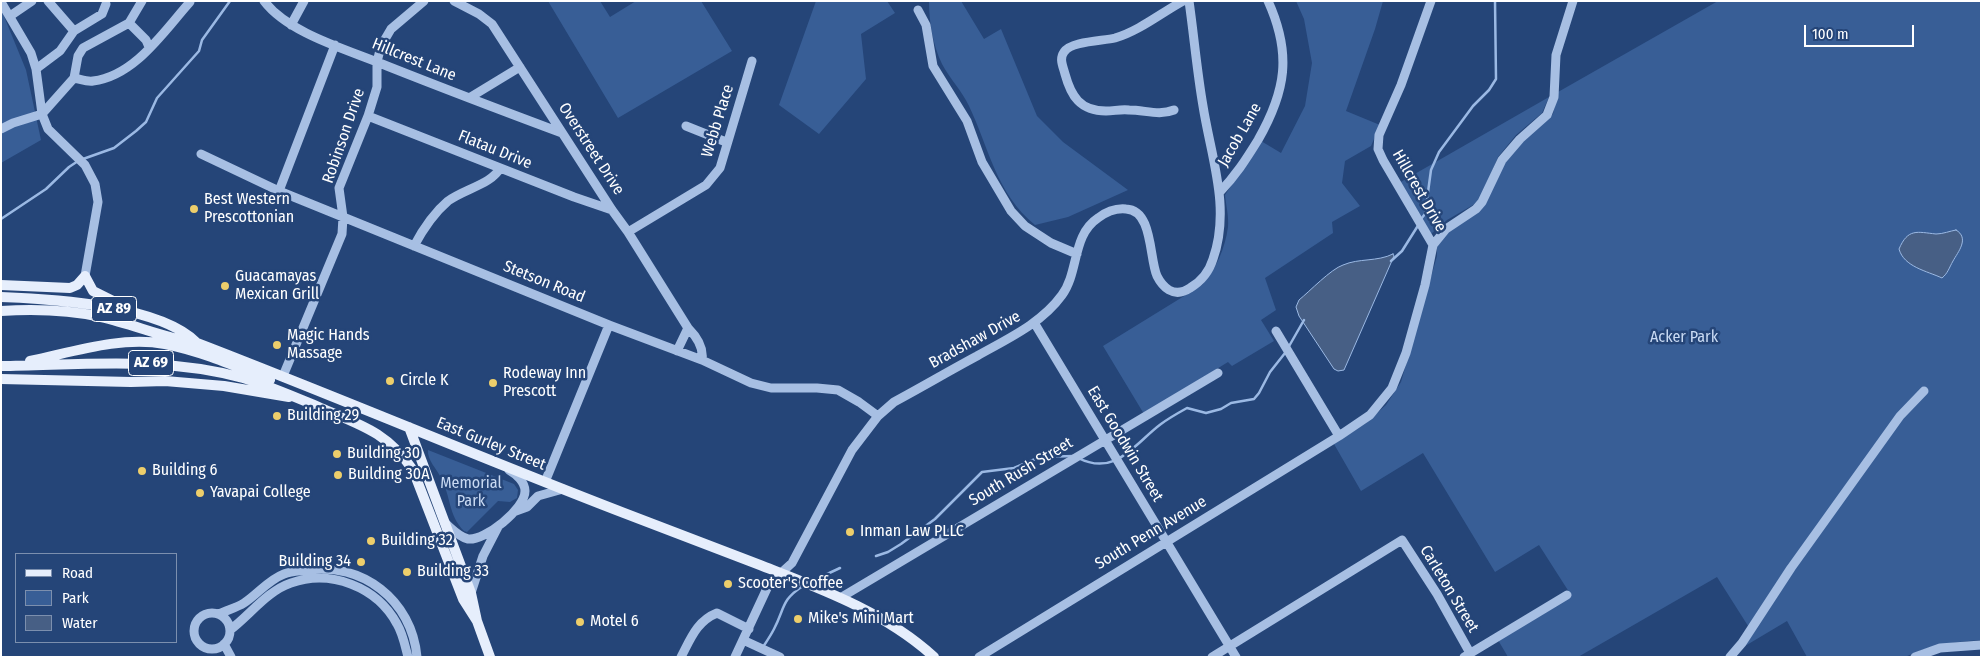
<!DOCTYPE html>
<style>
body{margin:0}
#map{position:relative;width:1982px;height:658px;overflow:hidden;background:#254578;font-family:"Fira Sans Condensed",sans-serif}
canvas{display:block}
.frame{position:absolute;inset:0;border:2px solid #fff;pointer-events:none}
.legend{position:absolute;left:15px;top:553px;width:162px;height:90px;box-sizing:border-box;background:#254578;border:1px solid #7c8fae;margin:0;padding:6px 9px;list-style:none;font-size:15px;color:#fff}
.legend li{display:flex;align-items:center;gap:10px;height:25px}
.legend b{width:25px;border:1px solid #7c8fae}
.scale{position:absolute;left:1804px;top:25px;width:110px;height:22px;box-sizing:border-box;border:2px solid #fff;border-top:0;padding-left:6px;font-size:15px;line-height:18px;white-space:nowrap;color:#fff;-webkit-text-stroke:4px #254578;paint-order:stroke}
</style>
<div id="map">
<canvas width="1982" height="658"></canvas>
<div class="frame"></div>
<ul class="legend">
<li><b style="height:6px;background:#e6eefc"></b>Road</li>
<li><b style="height:14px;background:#385e96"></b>Park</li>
<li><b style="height:14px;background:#475f85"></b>Water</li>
</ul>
<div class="scale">100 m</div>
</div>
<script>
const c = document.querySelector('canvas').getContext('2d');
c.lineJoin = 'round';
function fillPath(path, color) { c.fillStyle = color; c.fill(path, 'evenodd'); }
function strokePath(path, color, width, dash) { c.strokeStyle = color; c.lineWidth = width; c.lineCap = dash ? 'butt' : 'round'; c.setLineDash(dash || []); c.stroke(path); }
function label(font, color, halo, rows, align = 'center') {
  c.font = font + ' "Fira Sans Condensed",sans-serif'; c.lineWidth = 5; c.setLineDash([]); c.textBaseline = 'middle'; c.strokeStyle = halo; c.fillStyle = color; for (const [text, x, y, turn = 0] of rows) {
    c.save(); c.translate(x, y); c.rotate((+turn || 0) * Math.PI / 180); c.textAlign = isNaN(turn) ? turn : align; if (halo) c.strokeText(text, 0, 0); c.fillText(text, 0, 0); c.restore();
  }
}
const green = new Path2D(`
 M548 1H600L610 17 636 1H701L732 51 618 118Z
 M816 1H887L895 13 861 34 866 79 819 134 779 105Z
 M929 1H961L984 39 1001 29 1037 116 1063 142 1128 190 1068 217 1035 225C996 193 989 148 969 106 962 91 950 79 942 64 933 45 929 23 929 1Z
 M1296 1H1383L1375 29 1346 111 1380 125 1371 146 1345 161 1342 183 1360 206 1332 222 1333 233 1265 278 1276 310 1261 320 1274 341 1232 366 1228 362 1144 414 1103 346 1202 285C1216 269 1225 249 1228 227 1229 217 1226 205 1225 195L1261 141 1281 153 1305 106 1312 63 1304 19Z
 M1718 1H1981V640C1954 642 1929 645 1905 657H1807L1787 621 1740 649 1750 629 1717 577 1578 657H1508L1498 640 1571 595 1539 545 1495 572 1423 453 1361 491 1334 444 1366 423 1386 405 1401 382 1437 256V243L1450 230 1477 212 1504 164 1523 141 1553 114 1558 92Z
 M1 9 26 70 41 140 1 163Z
 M1549 97 1542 113 1516 135 1498 157 1482 196 1473 205 1447 220 1431 234 1399 183Z
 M428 450 514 484 518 490 517 498 510 502 498 501 467 532 464 531C448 515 451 496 441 478 437 469 427 460 428 450Z`);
const water = new Path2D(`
 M1956 230C1970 238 1958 252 1953 261 1949 268 1948 273 1942 278 1927 271 1904 267 1899 249 1908 228 1917 232 1936 234 1943 234 1950 231 1956 230Z
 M1393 254 1394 256 1344 370 1338 371 1334 369 1299 316 1296 307 1299 300C1310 291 1331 269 1343 265 1359 258 1377 262 1393 254Z`);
const stream = new Path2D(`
 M83 159 114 148 136 131 146 122 157 98 199 51 202 40 230 1
 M1 219 46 189 69 167 78 161
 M1421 219 1425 214 1431 170 1439 152 1473 106 1489 90 1496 79 1495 1
 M1391 261 1402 251 1419 224
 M1288 348 1304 320
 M1078 458C1116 477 1134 444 1161 424 1169 418 1178 413 1187 408L1206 413 1221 409 1231 403 1254 399 1259 393 1270 372 1285 353
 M876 556 888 552 901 544 935 519 982 472 1014 468 1040 457 1074 456
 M810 582 840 568
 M763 647C767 641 771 635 774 629 785 608 781 600 803 586`);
const minor = new Path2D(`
 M48 1 74 31
 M264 1C289 34 349 50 387 66 445 89 503 111 562 133
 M454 1 479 14 492 24 612 210 628 232 688 328C697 337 704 347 702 360
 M1 2 31 53 36 69 42 114 48 129 85 165 95 184 98 202 85 276
 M918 10 926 25 933 66 967 121 982 162 1011 211 1025 226 1051 243 1077 254
 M10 16 32 1
 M129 23 146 40 149 47
 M129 23 142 1
 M291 25 304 1
 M36 69 60 51 74 31 102 14 106 4
 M74 78C80 79 87 82 93 81 135 76 164 31 190 2
 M469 98 520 67
 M1174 110C1159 116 1145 110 1129 110 1121 109 1114 111 1106 111 1080 111 1071 96 1065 74 1063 66 1059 59 1064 52 1071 41 1103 41 1115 38 1139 31 1161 13 1183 1
 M368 116 574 197 612 210
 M686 126 726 142
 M1 129 13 123 42 114 74 78 78 56 83 48 129 23
 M201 154 279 191 609 325 702 360 751 383 771 388H817L838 390 859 402 878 416
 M279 191 335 45
 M1219 193C1236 175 1245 161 1258 140 1286 91 1292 54 1268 1
 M628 232 706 185 720 168 752 61
 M1433 245 1446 229 1476 209 1482 202 1502 160 1520 139 1547 115 1554 97 1556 55 1573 1
 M414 246C422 231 435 212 448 201 464 189 492 184 500 168
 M1035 324 1236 657
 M1276 331 1339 436
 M677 351 688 328
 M283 376 342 234 343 217 339 188 368 116 377 87V62L381 46 391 29 424 1
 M545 482 609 325
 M516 511 527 507 538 496 563 489
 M445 523C452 529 459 537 468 539 485 541 525 509 525 491 525 482 516 474 509 470
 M471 593 483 556 498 527
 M840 598 1218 373
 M194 631a18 18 0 1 1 36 0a18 18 0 1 1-36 0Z
 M219 614C227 610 236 608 244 603 258 594 268 580 284 574 291 571 300 571 307 570 362 562 412 600 417 657
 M230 630C250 615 267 591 291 583 331 569 377 587 397 624 403 634 405 646 408 657
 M743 640 780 657
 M224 644 231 657
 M681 657C691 638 697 621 717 613L749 629
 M735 657 769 584 792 563 852 450 878 416 894 402C922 387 949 371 977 356 1007 339 1041 324 1062 295 1079 272 1072 235 1098 218 1106 212 1116 208 1126 209 1153 210 1149 258 1157 276 1160 282 1164 287 1169 290 1176 294 1184 292 1190 288 1202 281 1209 272 1213 259 1231 208 1211 157 1203 106 1197 72 1194 36 1189 1
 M979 657 1339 436 1370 415 1392 388 1406 353 1425 285 1433 245 1383 160 1378 149 1379 135 1401 85 1431 1
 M1212 657 1402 540 1437 594 1470 653
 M1464 657 1567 595
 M1730 657 1742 643 1791 568 1900 416 1924 391
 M1915 657 1940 648 1981 645`);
const major = new Path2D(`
 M1 285 70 288 77 285 85 276 93 291 123 306
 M1 297C53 299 160 305 197 343 340 398 481 458 624 513 670 531 715 548 760 565 821 589 885 612 934 657
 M1 311C33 309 69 310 101 317 133 324 164 338 197 343
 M30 361C73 352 120 336 165 344 201 351 235 366 270 380
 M1 366C82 365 163 356 243 378 270 386 295 397 321 408 361 425 387 432 413 470L463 599 477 621
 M1 379 131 382 165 381 224 386 289 397
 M409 427 471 593 477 621 490 657`);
const markers = [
 [194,209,5,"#edce6b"],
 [225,286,5,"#edce6b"],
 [277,345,5,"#edce6b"],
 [390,381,5,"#edce6b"],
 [493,383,5,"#edce6b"],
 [277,416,5,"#edce6b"],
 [337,454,5,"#edce6b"],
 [142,471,5,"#edce6b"],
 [338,475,5,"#edce6b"],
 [200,493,5,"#edce6b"],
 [850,532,5,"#edce6b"],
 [371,541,5,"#edce6b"],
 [361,562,5,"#edce6b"],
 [407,572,5,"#edce6b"],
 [728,584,5,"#edce6b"],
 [798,619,5,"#edce6b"],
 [580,622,5,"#edce6b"]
];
const shields = [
 [114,309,45],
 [151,363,45]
];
const shieldNames = [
 ["AZ 89",114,309],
 ["AZ 69",151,363]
];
const streetNames = [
 ["Hillcrest Lane",414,60,22],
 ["Webb Place",718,121,-73],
 ["Jacob Lane",1240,135,-60],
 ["Robinson Drive",344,136,-71],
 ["Overstreet Drive",591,149,57],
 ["Flatau Drive",495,150,22],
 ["Hillcrest Drive",1419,191,60],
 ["Stetson Road",544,282,22],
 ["Bradshaw Drive",975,340,-29],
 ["East Gurley Street",491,444,22],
 ["East Goodwin Street",1125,444,59],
 ["South Rush Street",1021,472,-31],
 ["South Penn Avenue",1151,533,-31],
 ["Carleton Street",1449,589,59]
];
const poiNames = [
 ["Best Western",204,200],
 ["Prescottonian",204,218],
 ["Guacamayas",235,277],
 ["Mexican Grill",235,295],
 ["Magic Hands",287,336],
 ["Massage",287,354],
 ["Rodeway Inn",503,374],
 ["Prescott",503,392],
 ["Circle K",400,381],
 ["Building 29",287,416],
 ["Building 30",347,454],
 ["Building 6",152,471],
 ["Building 30A",348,475],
 ["Yavapai College",210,493],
 ["Inman Law PLLC",860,532],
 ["Building 32",381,541],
 ["Building 34",351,562,"right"],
 ["Building 33",417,572],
 ["Scooter's Coffee",738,584],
 ["Mike's Mini Mart",808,619],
 ["Motel 6",590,622]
];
const parkNames = [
 ["Acker Park",1684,338],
 ["Memorial",471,484],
 ["Park",471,502]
];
fillPath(green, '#385e96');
fillPath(water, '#475f85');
strokePath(water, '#9bb9e4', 1);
strokePath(stream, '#9bb9e4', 2.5);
strokePath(minor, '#a7bfe3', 9);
strokePath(major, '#e6eefc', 10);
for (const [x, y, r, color] of markers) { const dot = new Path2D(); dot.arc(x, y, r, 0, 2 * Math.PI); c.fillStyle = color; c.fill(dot); strokePath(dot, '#254578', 2); }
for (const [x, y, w] of shields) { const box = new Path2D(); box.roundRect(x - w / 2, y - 12.5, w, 25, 4); c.fillStyle = '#254578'; c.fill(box); strokePath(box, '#fff', 1); }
label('bold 15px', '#fff', null, shieldNames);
label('16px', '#fff', '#254578', streetNames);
label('16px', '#fff', '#254578', poiNames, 'left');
label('16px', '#c9daf3', '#254578', parkNames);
</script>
